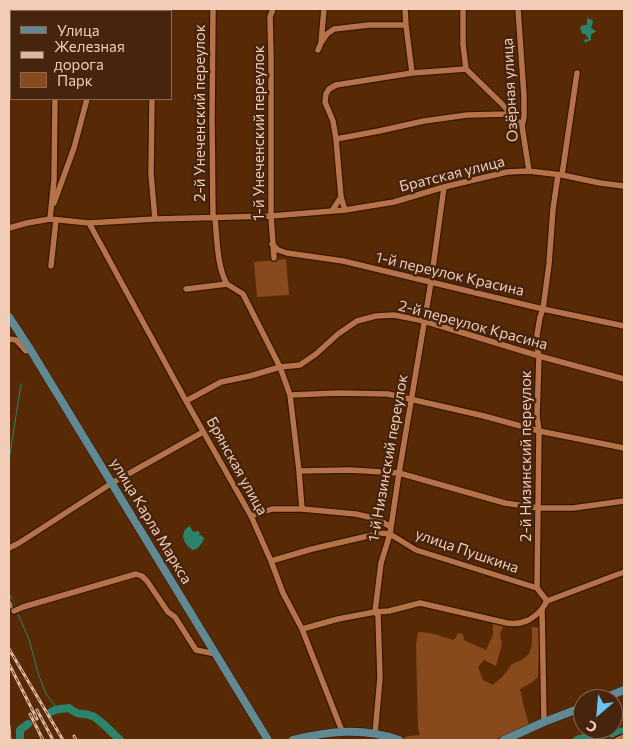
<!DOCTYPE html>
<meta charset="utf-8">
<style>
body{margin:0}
#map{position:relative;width:633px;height:749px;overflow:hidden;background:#582905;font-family:Commissioner,sans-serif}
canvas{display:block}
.frame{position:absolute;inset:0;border:10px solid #f2ccb6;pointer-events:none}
.legend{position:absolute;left:10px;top:10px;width:162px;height:90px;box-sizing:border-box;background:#46240d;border:1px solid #8b6751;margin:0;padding:6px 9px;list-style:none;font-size:15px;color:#f2ccb6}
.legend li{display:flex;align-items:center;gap:10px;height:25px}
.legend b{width:25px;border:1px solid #8b6751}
.north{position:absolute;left:573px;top:689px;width:50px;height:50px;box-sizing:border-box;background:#46240d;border:1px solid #8b6751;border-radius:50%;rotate:207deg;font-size:14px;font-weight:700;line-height:20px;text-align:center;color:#f2ccb6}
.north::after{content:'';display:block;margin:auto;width:18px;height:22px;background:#68c4f0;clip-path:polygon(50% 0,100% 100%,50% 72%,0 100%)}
</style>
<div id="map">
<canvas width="633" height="749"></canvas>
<div class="frame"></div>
<ul class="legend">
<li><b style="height:6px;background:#618994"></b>Улица</li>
<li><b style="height:6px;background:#deb79f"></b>Железная дорога</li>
<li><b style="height:14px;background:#88491d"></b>Парк</li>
</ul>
<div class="north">С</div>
</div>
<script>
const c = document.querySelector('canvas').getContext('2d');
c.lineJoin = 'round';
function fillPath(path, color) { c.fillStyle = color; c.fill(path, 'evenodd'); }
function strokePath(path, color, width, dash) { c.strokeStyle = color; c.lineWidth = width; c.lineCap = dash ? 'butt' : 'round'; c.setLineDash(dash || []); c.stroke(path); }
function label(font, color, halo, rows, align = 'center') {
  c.font = font + ' Commissioner,sans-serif'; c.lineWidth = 5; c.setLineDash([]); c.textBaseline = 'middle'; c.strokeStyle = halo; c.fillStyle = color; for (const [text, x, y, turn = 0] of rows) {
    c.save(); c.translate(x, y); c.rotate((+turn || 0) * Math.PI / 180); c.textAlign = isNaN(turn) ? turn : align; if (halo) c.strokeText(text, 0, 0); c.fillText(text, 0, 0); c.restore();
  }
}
const green = new Path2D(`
 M286 259 289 295 257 297 254 262Z
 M493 622 505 623 500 634 502 644 496 666 484 660 478 667 483 680 493 685 503 676 512 664 522 660 529 654 532 645V627L540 628 538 677 531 683 520 689 524 707 529 725 523 729 493 740H408L404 739V738L408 736 420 735 418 729 416 645 418 632C431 632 440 636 453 640L456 638 457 634 460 633 463 635 464 640 486 650 493 635Z`);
const water = new Path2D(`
 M587 18 592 20 593 22 591 28 596 31 591 35V40L584 43 585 41 583 40 589 39 585 34H582L580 27 583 25H587Z
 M190 526 193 532 198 531 200 533 199 536 201 535 204 538 203 541C200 545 199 549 193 550 187 547 181 539 184 532 184 530 188 527 190 526Z`);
const stream = new Path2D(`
 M9 460 21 384
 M9 593 16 609
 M17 612 29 639 38 673 46 694 57 708`);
const river = new Path2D(`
 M51 712C57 708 63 709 69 708 80 717 81 712 92 716 98 717 114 735 120 740
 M20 740V730L28 724
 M577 740C588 736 599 738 609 732L614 734 624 731`);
const minor = new Path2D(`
 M154 9V11
 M273 9 270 17 271 57V216L274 258
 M405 9 406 25 412 73
 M463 9V44L466 69
 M518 9 524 96V117L522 126 529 171
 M56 11V9
 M129 11 130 9
 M321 43 327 34 334 29 369 25H406
 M318 50 321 43 324 9
 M152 99 151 174 155 219
 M336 139 379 131 424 121 467 115 510 114
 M562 175 577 73
 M54 203 74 148 87 99
 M345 210 341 197 336 139 333 121 325 102 326 94 329 89 336 85 412 73 466 69 501 103 522 126
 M332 211 341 197
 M213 217 212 120 213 9
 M215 218C217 237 217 268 227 284
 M50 219 54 180 55 99
 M89 223 186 401 251 516 271 561 283 593 302 629 342 731
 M9 228 27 223 50 219 89 223 155 219 271 216 345 210 394 202 444 187 507 172 529 171 562 175 600 183 624 186
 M272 244 278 250 287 253 343 261 543 309 624 326
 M51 266 56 220
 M186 289 227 284 243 294 280 367 290 395 299 471 302 509
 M9 339 16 340 26 351 30 349
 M290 395 339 393 388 394 484 416 539 431 624 448
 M186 401 221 382 250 376 280 367 300 365 316 354 338 334 357 321 376 316 394 315 424 321 539 356 624 379
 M299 471 350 470 399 473 505 503 538 508H573L624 501
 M251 516 272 509H302L356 514 377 519 391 527
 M9 548 19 543 112 483 203 432
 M271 561 312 549 381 533 390 534 416 550 537 588
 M537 588 539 431 537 416 539 356 537 347V335L540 317 543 309 549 264 553 209 558 175
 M537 588 547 601 542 609 544 722
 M547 601 624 572
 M9 603 10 606
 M14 611 23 607 136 574 142 576 147 581 168 612 175 617 196 650 216 654
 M302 629 338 619 375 612 389 611 420 603 507 623C523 625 532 620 542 609
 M375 734 380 678 378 615 375 612 381 563 390 534 399 473 431 282 444 187
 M617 740 624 737`);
const major = new Path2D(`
 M9 317 30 349 268 740
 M602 699 624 690
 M293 740C329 731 363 727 399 740
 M504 740 544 722 583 707`);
const rail = new Path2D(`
 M9 649 63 740
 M9 664 37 719
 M37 710 53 740
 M30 714 43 740
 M9 726 10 740
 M74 736 76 740`);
const streetNames = [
 ["Озёрная улица",510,90,-93],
 ["2-й Унеченский переулок",200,113,-90],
 ["1-й Унеченский переулок",259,133,-90],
 ["Братская улица",452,174,-14],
 ["1-й переулок Красина",450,274,13],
 ["2-й переулок Красина",473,325,15],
 ["2-й Низинский переулок",526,456,-90],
 ["1-й Низинский переулок",388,458,-80],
 ["Брянская улица",237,466,61],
 ["улица Карла Маркса",151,521,59],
 ["улица Пушкина",467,551,19]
];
fillPath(green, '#88491d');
fillPath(water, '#2b836c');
strokePath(stream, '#2b836c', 1);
strokePath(river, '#2b836c', 8);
strokePath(minor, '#351500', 8);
strokePath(major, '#351500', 9);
strokePath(minor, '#b67248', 5.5);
strokePath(major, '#618994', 8);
strokePath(rail, '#deb79f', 3);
strokePath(rail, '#46240d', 1, [4]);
label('15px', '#f2ccb6', '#46240d', streetNames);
</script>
